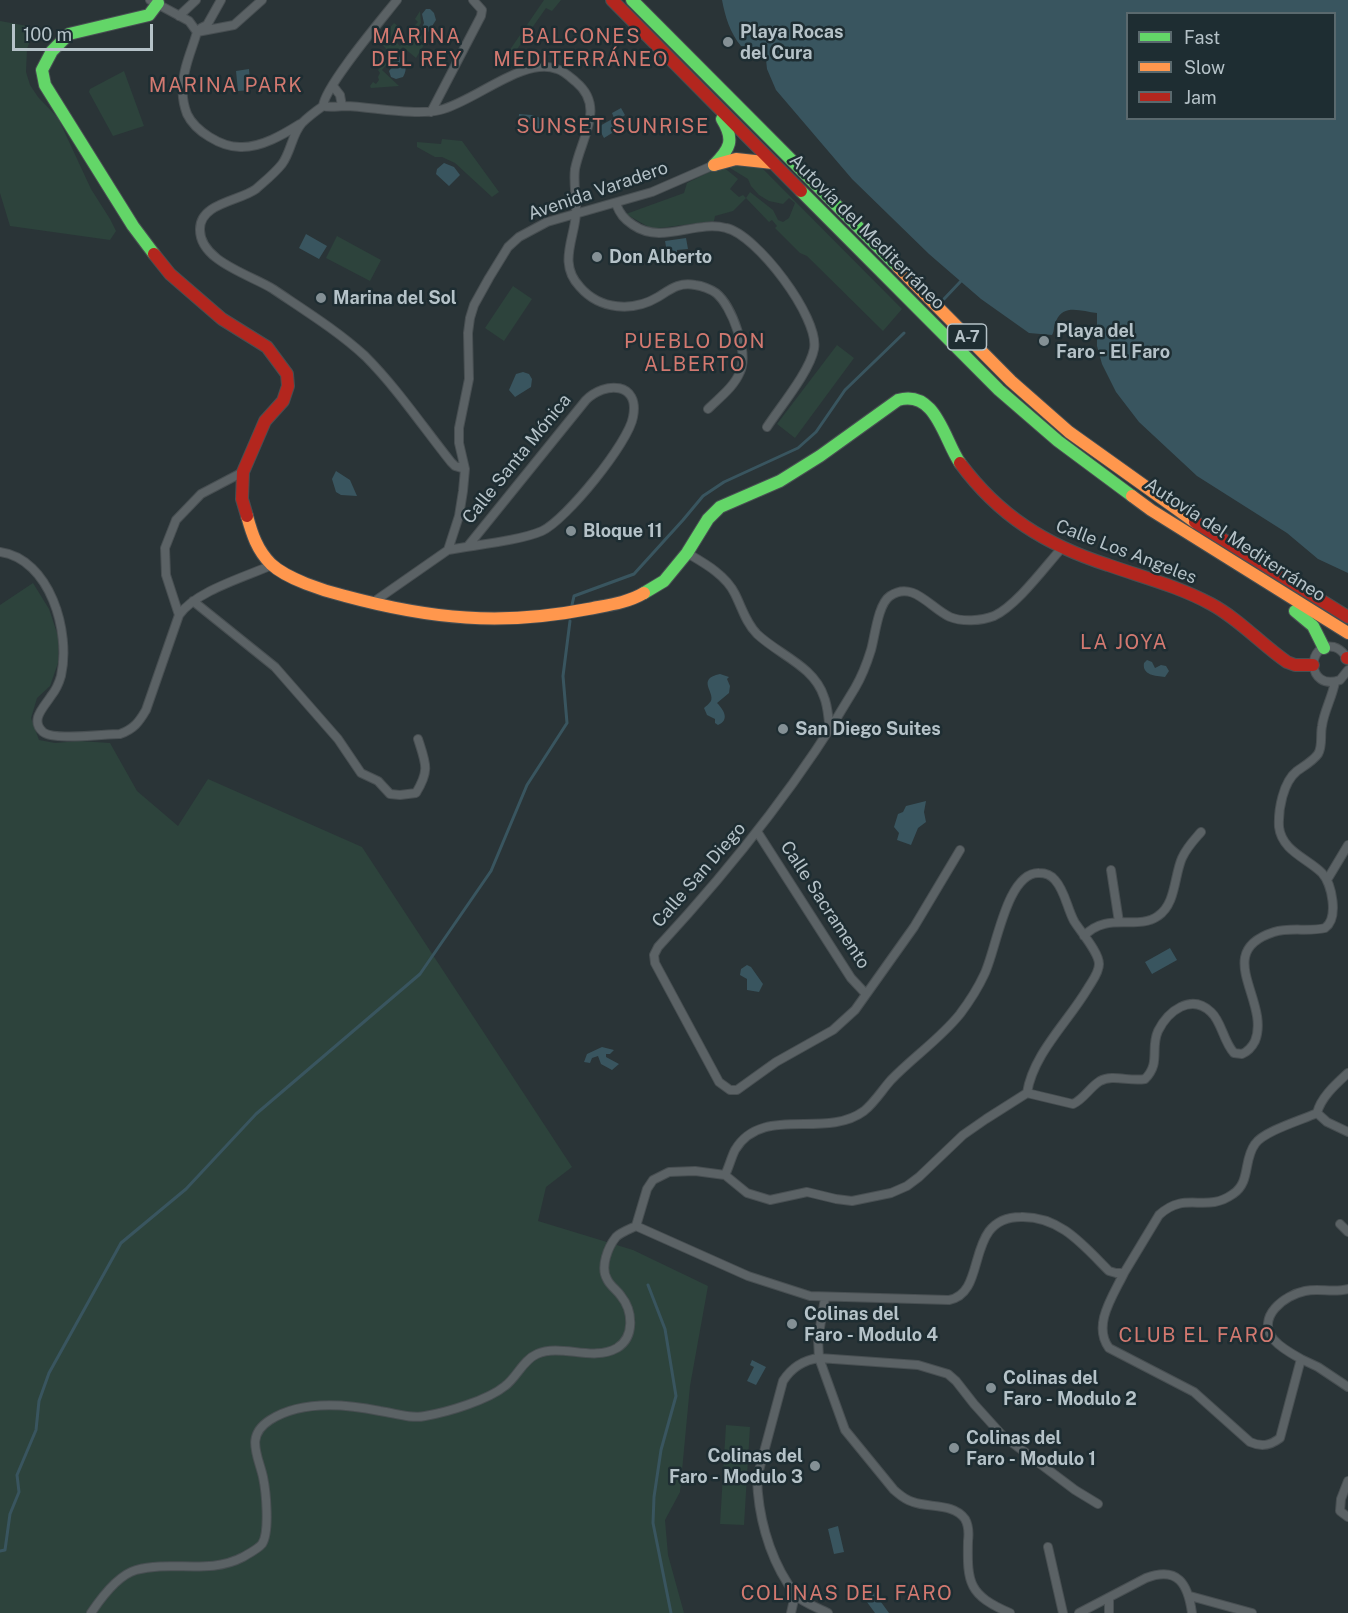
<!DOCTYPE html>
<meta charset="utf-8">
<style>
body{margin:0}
#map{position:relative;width:1348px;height:1613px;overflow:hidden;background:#2a3437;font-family:"Public Sans",sans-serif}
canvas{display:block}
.legend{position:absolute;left:1126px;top:12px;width:210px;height:108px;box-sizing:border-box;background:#1e2d32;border:2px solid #5a696e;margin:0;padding:8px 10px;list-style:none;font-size:18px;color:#b5c2c8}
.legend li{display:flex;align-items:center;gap:12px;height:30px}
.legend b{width:30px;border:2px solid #5a696e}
.scale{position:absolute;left:12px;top:24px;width:141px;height:27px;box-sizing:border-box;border:3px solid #b5c2c8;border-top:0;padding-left:8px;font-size:18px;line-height:21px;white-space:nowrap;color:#b5c2c8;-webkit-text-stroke:4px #1e2d32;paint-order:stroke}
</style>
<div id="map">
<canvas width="1348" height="1613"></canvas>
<ul class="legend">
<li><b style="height:8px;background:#63d668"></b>Fast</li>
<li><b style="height:8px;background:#ff974d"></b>Slow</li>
<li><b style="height:8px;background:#b3261e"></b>Jam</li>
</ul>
<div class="scale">100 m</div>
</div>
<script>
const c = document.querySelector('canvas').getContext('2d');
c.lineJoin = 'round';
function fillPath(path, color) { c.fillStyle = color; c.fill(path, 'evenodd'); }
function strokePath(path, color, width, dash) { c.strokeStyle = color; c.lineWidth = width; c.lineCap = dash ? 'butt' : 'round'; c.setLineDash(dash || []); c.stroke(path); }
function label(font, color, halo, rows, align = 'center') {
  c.font = font + ' "Public Sans",sans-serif'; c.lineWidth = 5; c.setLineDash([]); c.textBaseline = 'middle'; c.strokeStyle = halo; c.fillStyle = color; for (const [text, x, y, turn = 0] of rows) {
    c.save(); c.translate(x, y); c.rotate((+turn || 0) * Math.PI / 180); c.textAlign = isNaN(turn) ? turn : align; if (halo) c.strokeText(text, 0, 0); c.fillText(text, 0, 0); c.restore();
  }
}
const green = new Path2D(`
 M544 0H561L552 11 546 8 506 65 505 57Z
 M420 11 421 23 416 30 427 40 416 58 403 47 382 70 399 86 371 88 370 86 373 82 376 84 379 80 378 77 380 73 378 70 387 61 384 58 387 50 381 43 384 39 382 37 394 23 398 26 391 37 400 46 404 42 407 44 411 40 409 36 412 34 409 31 418 22 415 19Z
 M0 21 28 26 33 32 27 49 26 72 30 85 38 97 58 118 91 189 110 219 116 231 110 240 10 226 0 193Z
 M124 71 144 126 113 136 89 92 90 89Z
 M442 139 462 141 499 192 492 197 455 163 442 157H435L417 147V142L441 144Z
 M729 164 761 167 902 309 883 331 807 256 800 253 775 228 777 226 772 220 769 222 746 198 733 211 715 216 714 221 652 229 626 214 684 193 687 183 722 166 738 179 730 189 739 197 743 195 746 198 750 192 773 210 778 220 783 222 789 218 795 203 789 198 783 204 769 201 759 195 751 186 748 179 730 168Z
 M337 236 381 260 370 281 326 258Z
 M513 286 532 299 504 341 485 328Z
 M837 345 854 358 795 438 777 424Z
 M33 583 49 609 59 639 58 663 50 686 37 698 31 718 39 740 55 743 79 741 110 743 137 791 178 826 208 779 362 847 572 1167 546 1187 538 1221 633 1250 708 1286 690 1386 680 1492 665 1520 668 1555 684 1613H0V605Z
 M726 1425 750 1427 744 1525 720 1524Z`);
const water = new Path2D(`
 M722 0H1348V573L1318 559 1287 533 1197 476 1139 422 1116 392 1102 364 1097 346V313C1082 312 1064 303 1056 321 1053 326 1055 330 1052 335L1029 333 981 299 929 254 852 179 776 90 767 69 765 50 762 48 741 46C730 33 725 16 722 0ZM1128 14H1334V118H1128Z
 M426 9H430L434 13 436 20 427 34 421 30 424 23 422 14Z
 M398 56C406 60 408 69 403 77L396 79 391 77 389 71 394 65 393 60Z
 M249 69 251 90 238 91 236 71Z
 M621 108 625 115 621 118 625 125 604 138 598 127 614 118 612 113Z
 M519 114 532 115 543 119V123H545L542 131 531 130 530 126 528 125 525 132 518 131Z
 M444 163 454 167 460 175 449 186 436 174 437 169Z
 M306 234 327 246 319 259 299 248Z
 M686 238 688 249 677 250V256L668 258 665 241Z
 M523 372 529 374 532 379 531 387 515 397 509 390 516 374Z
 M336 471 350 480 357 496 341 495 336 492 332 479Z
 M1147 660 1152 662 1155 668 1161 665 1166 666 1169 671 1165 677C1155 676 1142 675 1144 663Z
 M720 674 729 677 727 679 730 686 729 693 717 703C724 710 730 720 718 725L715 723V719L707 715 704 708C706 706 709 704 711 701 715 692 696 679 720 674Z
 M926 801 924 812 926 822 918 828 911 845 897 840 899 833 894 827 898 814 903 812 906 806Z
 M1170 948 1177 960 1152 974 1145 962Z
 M747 965 751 967 763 984 759 992 747 990V979L740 975 741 969Z
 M602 1047 614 1050 610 1054H606V1057L619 1064 612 1070 601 1064 598 1056 592 1058 590 1063 584 1062 587 1054Z
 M752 1360 766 1367 756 1385 747 1381 754 1367 750 1365Z
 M838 1526 844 1552 834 1554 828 1529Z
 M873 1591 889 1613H875L864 1598Z`);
const stream = new Path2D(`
 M944 299 961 281
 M572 605 574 596 634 574 683 520 703 496 724 482 798 448 816 432 845 390 904 333
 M648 1285 665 1329 676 1396 661 1450 654 1497 653 1523 671 1613
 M0 1551 5 1550 10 1514 19 1492 17 1475 36 1430 39 1401 49 1373 121 1243 186 1189 256 1114 420 974 491 871 527 785 567 723 563 676 570 621`);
const street = new Path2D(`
 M150 0 189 21 197 32
 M179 16 196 0
 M201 28 207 25 221 0
 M197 32C192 50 183 68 183 86 182 95 184 106 187 114 195 131 221 147 240 147 261 148 284 134 300 124
 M197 32 234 25 262 0
 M333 86 340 95 342 106
 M323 106C325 86 382 19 397 0
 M431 112 481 16 482 10 473 0
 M616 204C620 214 624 219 633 225 662 245 695 220 726 228 756 234 820 318 814 349 810 371 780 407 767 427
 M465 469 455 466 451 462C423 427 397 388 365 356 338 331 304 310 273 289 251 275 199 261 200 229 200 203 240 201 256 189 265 181 275 173 282 164 291 152 292 134 302 123 308 117 316 111 323 106 331 108 338 106 345 106 373 107 415 116 440 110 474 102 524 56 557 69 564 71 570 77 576 82 606 107 581 138 575 169 573 184 577 199 576 214 574 240 558 264 580 287 600 310 633 312 658 297 671 289 679 282 695 285 703 286 710 289 716 293 732 306 749 353 740 372 734 387 719 398 708 409
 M448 550C474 545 519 541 542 531 566 520 629 442 633 417 640 382 605 381 586 400L468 546
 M0 552C50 559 71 632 61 676 59 683 56 690 51 696 45 706 29 720 43 732 54 741 103 734 120 734 134 729 139 722 146 710L179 615C196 591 245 577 272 565
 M687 553C704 563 726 575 735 594 742 608 746 623 757 634 779 655 814 666 824 697 828 706 828 718 830 729
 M193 601 275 667 338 739 361 773 378 781 390 794 400 795 416 793C430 770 426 764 418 739
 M372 603 448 550 459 516 463 491 465 469 459 443V428L469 379 468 333 470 318 474 305 489 278 508 247 519 237 547 222 652 192 714 165
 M179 615 166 575 165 548 176 520 201 494 243 472
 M1348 660C1345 654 1341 649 1334 647 1306 641 1306 692 1340 680L1348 670
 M758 833 851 978 866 994
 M960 850 914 927 855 1010 833 1030 776 1062 737 1090H730L719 1082 655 963 654 955 658 947C732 867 800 782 855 688 862 676 867 663 871 650 875 636 878 604 890 596 913 580 930 608 950 617 962 622 981 621 994 616 1017 605 1044 568 1061 549
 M1111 870 1119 922
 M1327 880 1348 845
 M1084 936C1107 911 1137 931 1158 916 1176 904 1174 876 1182 858 1187 847 1194 840 1201 832
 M1027 1093 1073 1104C1084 1099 1090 1087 1100 1081 1113 1074 1130 1082 1145 1079 1161 1063 1150 1049 1158 1031 1168 1011 1191 993 1211 1012 1222 1022 1223 1041 1234 1053L1242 1054C1249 1051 1252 1047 1255 1041 1271 1001 1211 952 1274 932 1290 927 1309 932 1325 928 1339 918 1332 884 1322 873 1307 858 1282 851 1279 827 1278 810 1283 782 1297 771 1304 766 1313 761 1318 754 1323 746 1320 735 1322 726 1324 711 1332 698 1335 682
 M1317 1113 1327 1122 1348 1132
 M725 1175C729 1167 731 1158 735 1150 762 1104 825 1140 864 1111 875 1102 882 1090 891 1080 913 1057 940 1039 960 1014 969 1002 978 988 984 975 996 952 1006 872 1039 873 1045 873 1051 875 1055 880 1065 891 1067 908 1074 921 1080 931 1099 952 1099 964 1099 973 1092 981 1088 988 1068 1022 1033 1054 1027 1093
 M1340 1224 1348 1232
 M636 1226 748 1276 810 1296 949 1300C989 1293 963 1217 1021 1217 1060 1216 1083 1245 1109 1271L1116 1273H1124L1159 1215C1186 1190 1205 1214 1233 1194 1251 1182 1243 1160 1255 1144 1264 1131 1302 1120 1317 1113 1321 1097 1336 1084 1348 1073
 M636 1226 647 1189 653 1180 669 1172 695 1171 725 1175 747 1193 770 1200 807 1192 836 1199 852 1201 891 1193 907 1186 919 1177 963 1135 986 1119 1027 1093
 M1124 1273C1113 1296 1092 1325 1109 1348L1194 1392 1250 1442C1261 1447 1270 1446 1280 1438L1301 1359C1292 1354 1281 1348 1274 1340 1255 1317 1285 1295 1305 1291 1319 1288 1334 1293 1348 1289
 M825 1298 818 1339 819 1358C803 1360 792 1367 783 1381L757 1478C758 1514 768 1553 788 1584 790 1587 792 1593 795 1595 804 1603 818 1608 828 1613
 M1301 1359 1318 1367 1348 1387
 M1348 1481 1341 1499 1340 1511 1348 1517
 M1048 1547 1063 1613
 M1190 1596 1252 1613
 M91 1613C101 1598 118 1575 136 1570 172 1560 209 1575 243 1557 248 1554 258 1549 262 1544 270 1532 266 1491 263 1477 258 1455 245 1436 270 1420 301 1400 346 1404 380 1411 395 1413 410 1419 425 1416 448 1412 488 1400 505 1386 517 1377 523 1360 537 1354 561 1343 592 1362 617 1348 635 1337 633 1311 621 1296 617 1290 610 1286 607 1279 600 1267 608 1247 616 1237 621 1232 630 1229 636 1226
 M791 1613 795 1595
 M1010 1613C969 1595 967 1584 968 1541 969 1533 969 1526 965 1519 954 1503 929 1508 913 1502 905 1500 900 1495 894 1490L845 1430 819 1358 918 1365 948 1374 956 1381 974 1404 1002 1435 1075 1490 1098 1504
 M1079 1613 1146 1578C1178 1566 1188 1584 1192 1613
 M1109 1613V1598`);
const fast = new Path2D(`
 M632 0 898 267
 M714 165C730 149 735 140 722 119
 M801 191 999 390 1058 441 1132 496
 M154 254 133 226 45 85 42 70 52 51 69 34 149 15 158 3
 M644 593 664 581 687 553 708 519 720 507 780 481 820 456 898 400C936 389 944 440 960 463
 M1295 611 1313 626 1324 648`);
const slow = new Path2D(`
 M714 165 736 159 773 163
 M898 267 1011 381 1069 432 1195 522
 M1132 496 1151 510 1348 633
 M247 516C252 534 257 550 271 564 287 579 324 591 345 596 430 619 502 626 588 609 608 605 627 603 644 593`);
const jam = new Path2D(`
 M612 0 801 191
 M154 254 170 274 222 319 267 347 287 374 288 386 283 401 265 421 243 472 242 499 247 516
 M960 463C999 516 1046 545 1108 565 1142 577 1178 586 1211 604 1239 619 1261 644 1287 662L1295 665H1313
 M1195 522 1348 617
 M1347 658H1348`);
const markers = [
 [728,42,6,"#849095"],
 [597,257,6,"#849095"],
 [321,298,6,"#849095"],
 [1044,341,6,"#849095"],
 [571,531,6,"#849095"],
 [783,729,6,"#849095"],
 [792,1324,6,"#849095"],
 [991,1388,6,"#849095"],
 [954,1448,6,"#849095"],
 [815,1466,6,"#849095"]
];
const shields = [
 [967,337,39]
];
const shieldNames = [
 ["A-7",967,337]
];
const poiNames = [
 ["Playa Rocas",740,32],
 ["del Cura",740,53],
 ["Don Alberto",609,257],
 ["Marina del Sol",333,298],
 ["Playa del",1056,331],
 ["Faro - El Faro",1056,352],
 ["Bloque 11",583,531],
 ["San Diego Suites",795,729],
 ["Colinas del",804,1314],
 ["Faro - Modulo 4",804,1335],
 ["Colinas del",1003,1378],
 ["Faro - Modulo 2",1003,1399],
 ["Colinas del",966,1438],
 ["Faro - Modulo 1",966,1459],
 ["Colinas del",803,1456,"right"],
 ["Faro - Modulo 3",803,1477,"right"]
];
const streetNames = [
 ["Avenida Varadero",598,191,-19],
 ["Autovía del Mediterráneo",867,232,45],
 ["Calle Santa Mónica",517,459,-51],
 ["Autovía del Mediterráneo",1235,540,33],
 ["Calle Los Angeles",1126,552,21],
 ["Calle San Diego",699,875,-49],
 ["Calle Sacramento",825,905,57]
];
const neighbourhoodNames = [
 ["MARINA",417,37],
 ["DEL REY",417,60],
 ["BALCONES",581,37],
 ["MEDITERRÁNEO",581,60],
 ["MARINA PARK",226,86],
 ["SUNSET SUNRISE",613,127],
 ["PUEBLO DON",695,342],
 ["ALBERTO",695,365],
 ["LA JOYA",1124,643],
 ["CLUB EL FARO",1197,1336],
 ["COLINAS DEL FARO",847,1594]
];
fillPath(green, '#2d433c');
fillPath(water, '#39555f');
strokePath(stream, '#39555f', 3);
strokePath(street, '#484f52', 10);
strokePath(fast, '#484f52', 14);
strokePath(slow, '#484f52', 14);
strokePath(jam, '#484f52', 14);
strokePath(street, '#5b6265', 8);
strokePath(fast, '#63d668', 12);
strokePath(slow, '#ff974d', 12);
strokePath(jam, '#b3261e', 12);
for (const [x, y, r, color] of markers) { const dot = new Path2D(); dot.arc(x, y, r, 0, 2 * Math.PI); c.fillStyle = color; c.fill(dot); strokePath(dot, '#1e2d32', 2); }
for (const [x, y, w] of shields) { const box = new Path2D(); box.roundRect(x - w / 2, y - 13, w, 26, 4.5); c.fillStyle = '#1e2d32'; c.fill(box); strokePath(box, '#b5c2c8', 1.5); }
label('bold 16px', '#b5c2c8', null, shieldNames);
label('bold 18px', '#b5c2c8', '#1e2d32', poiNames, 'left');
label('18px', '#b5c2c8', '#1e2d32', streetNames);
c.letterSpacing = '1.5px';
label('20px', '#d27970', '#1e2d32', neighbourhoodNames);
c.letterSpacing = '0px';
</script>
